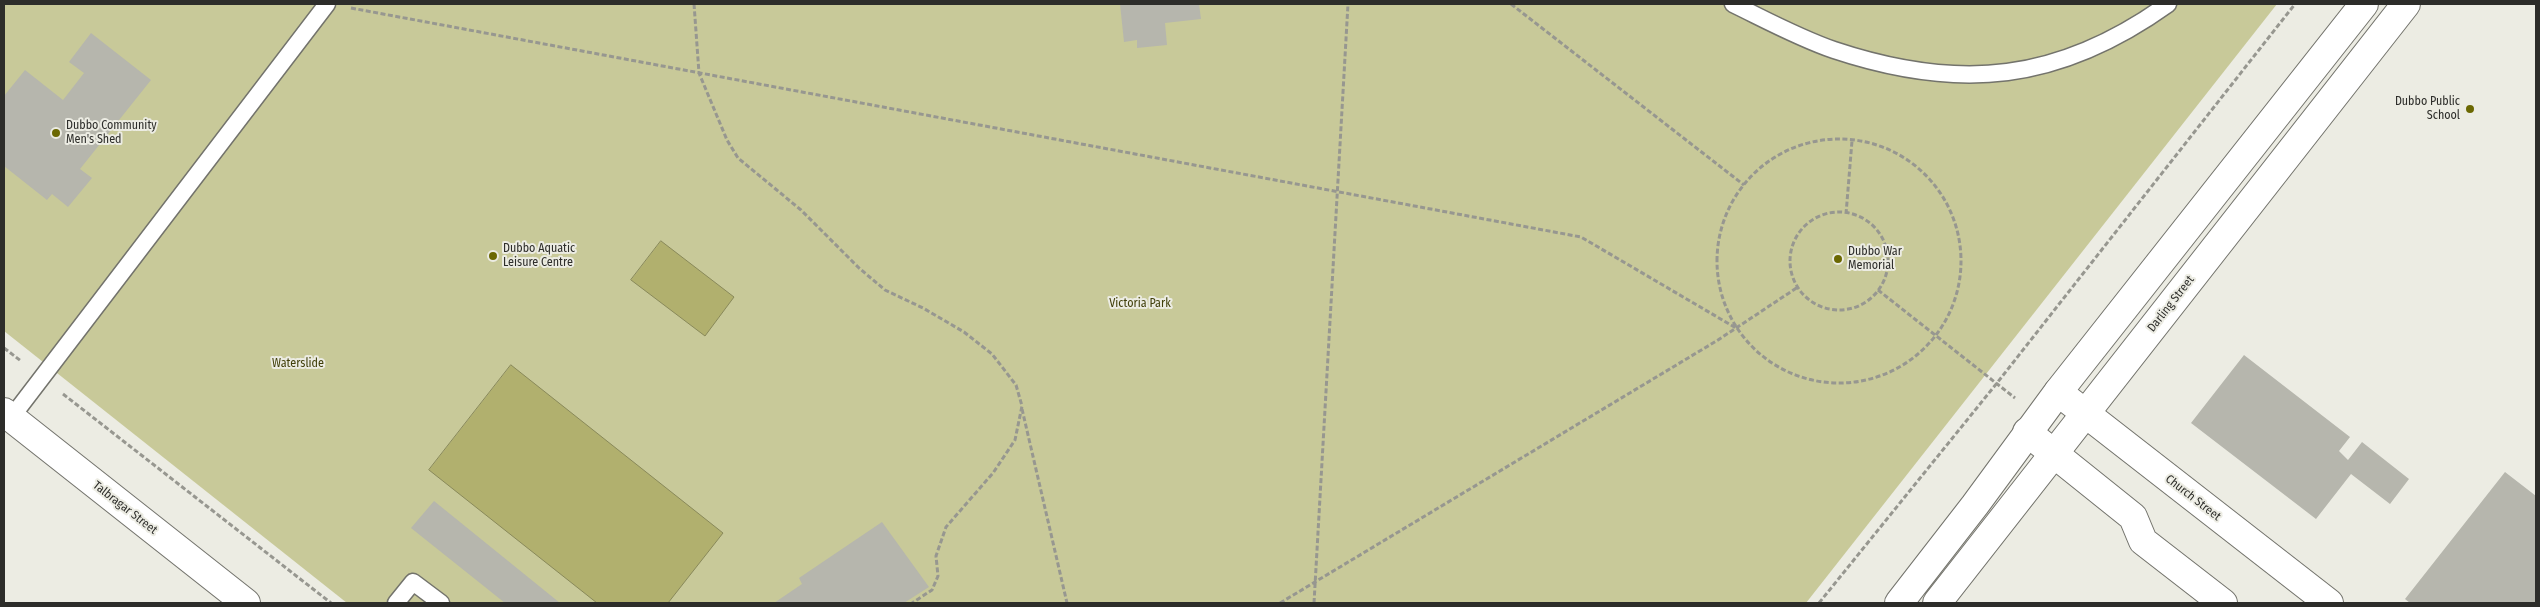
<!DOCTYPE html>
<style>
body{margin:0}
#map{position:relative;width:2540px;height:607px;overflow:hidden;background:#ecece3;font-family:"Fira Sans Condensed",sans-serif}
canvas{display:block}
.frame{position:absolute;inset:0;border:5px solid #2d2d2a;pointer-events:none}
</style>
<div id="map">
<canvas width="2540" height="607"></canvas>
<div class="frame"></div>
</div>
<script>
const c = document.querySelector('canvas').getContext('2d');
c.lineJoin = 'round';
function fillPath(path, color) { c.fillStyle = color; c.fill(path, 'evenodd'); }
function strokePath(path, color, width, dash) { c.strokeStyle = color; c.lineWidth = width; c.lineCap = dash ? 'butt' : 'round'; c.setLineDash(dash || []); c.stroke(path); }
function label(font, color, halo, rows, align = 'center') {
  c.font = font + ' "Fira Sans Condensed",sans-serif'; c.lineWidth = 4; c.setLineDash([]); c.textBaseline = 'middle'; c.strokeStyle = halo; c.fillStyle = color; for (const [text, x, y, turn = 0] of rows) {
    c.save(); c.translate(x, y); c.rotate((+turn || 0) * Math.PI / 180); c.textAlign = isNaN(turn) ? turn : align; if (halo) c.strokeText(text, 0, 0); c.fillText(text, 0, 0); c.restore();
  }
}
const green = new Path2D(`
 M4 4H2277L1806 603H347L4 331Z`);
const water = new Path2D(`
 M661 241 734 297 705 336 631 280Z
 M511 365 723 533 668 603H597L429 470Z`);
const building = new Path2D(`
 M1120 4H1199L1201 19 1165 23 1167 45 1137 48V40L1124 42Z
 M91 33 151 80 80 169 92 178 68 207 52 194 47 200 4 166V96L25 70 63 100 84 73 69 62Z
 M2244 355 2350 437 2339 451 2348 460 2362 442 2409 479 2390 504 2351 474 2316 519 2191 423Z
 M2505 472 2536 496V603H2410L2405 599Z
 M434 501 560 603H505L411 528Z
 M882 522 929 587 904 603H774L802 584 799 578Z`);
const path = new Path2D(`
 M694 4 699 73 727 140 738 158 801 210 859 268 885 290 923 308 964 332 992 354 1016 385 1022 406 1015 440 993 473 946 527 936 556 938 576 932 590 912 603
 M1511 4 1744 185
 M351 8 1581 237 1736 328
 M1717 261a122 122 0 1 1 244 0a122 122 0 1 1-244 0Z
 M1790 261a49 49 0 1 1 98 0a49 49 0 1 1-98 0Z
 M1846 214 1852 141
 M1878 290 2015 398
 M4 348 21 361
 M63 394 331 603
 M1022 409 1067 603
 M1280 603 1718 340 1798 287
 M1314 603 1348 4
 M1819 603 1997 383 2295 4`);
const lane = new Path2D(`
 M1733 4C1766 20 1799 38 1834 50 1960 92 2059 82 2168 4
 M11 418 327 4
 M396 603 413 582 441 603`);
const street = new Path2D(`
 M2058 392 2329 603
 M2027 432 2133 517 2143 541 2223 603`);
const secondary = new Path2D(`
 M4 412 246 603
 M1899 603 1975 505 2058 392 2364 4
 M1937 603 2406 4`);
const markers = [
 [2470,109,5,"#6b6802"],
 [56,133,5,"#6b6802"],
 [493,256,5,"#6b6802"],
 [1838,259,5,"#6b6802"]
];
const poiNames = [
 ["Dubbo Public",2460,102,"right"],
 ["School",2460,116,"right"],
 ["Dubbo Community",66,126],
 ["Men's Shed",66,140],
 ["Dubbo Aquatic",503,249],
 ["Leisure Centre",503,263],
 ["Dubbo War",1848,252],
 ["Memorial",1848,266]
];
const parkNames = [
 ["Victoria Park",1140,304],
 ["Waterslide",298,364]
];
const streetNames = [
 ["Darling Street",2171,304,-52],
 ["Church Street",2193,498,38],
 ["Talbragar Street",125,508,38]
];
fillPath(green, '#c8c999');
fillPath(water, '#b1b06e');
strokePath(water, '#89895a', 1);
fillPath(building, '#b6b6ad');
strokePath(lane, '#73736c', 19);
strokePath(street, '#73736c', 30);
strokePath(secondary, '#73736c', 30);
strokePath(path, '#979790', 3, [5, 2.5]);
strokePath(lane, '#fff', 16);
strokePath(street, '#fff', 28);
strokePath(secondary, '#fff', 28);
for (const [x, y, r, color] of markers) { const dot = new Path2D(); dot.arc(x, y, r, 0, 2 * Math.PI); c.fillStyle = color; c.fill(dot); strokePath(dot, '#ecece3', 2); }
label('12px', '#2d2d2a', '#ecece3', poiNames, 'left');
label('12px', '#403f0a', '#ecece3', parkNames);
label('12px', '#2d2d2a', '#ecece3', streetNames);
</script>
